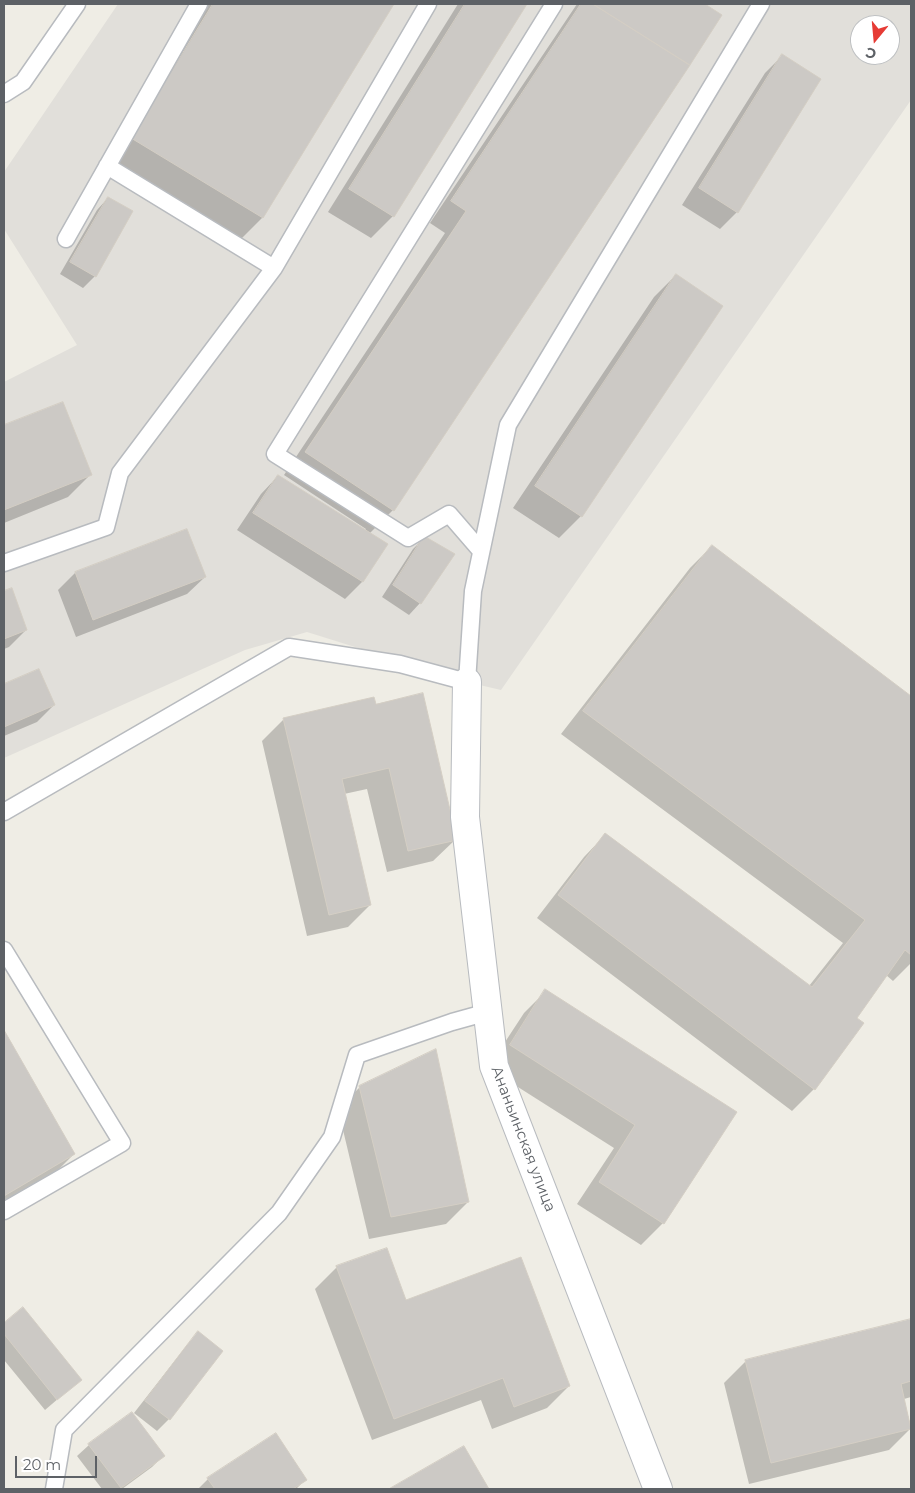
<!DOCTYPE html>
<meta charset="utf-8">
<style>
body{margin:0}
#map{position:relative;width:915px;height:1493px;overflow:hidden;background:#efede5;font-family:Montserrat,sans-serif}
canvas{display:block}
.frame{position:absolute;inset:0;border:5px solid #5d6166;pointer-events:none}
.north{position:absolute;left:850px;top:15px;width:50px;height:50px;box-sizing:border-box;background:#fff;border:1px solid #bec0c2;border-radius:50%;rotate:197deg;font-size:14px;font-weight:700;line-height:20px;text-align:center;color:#5d6166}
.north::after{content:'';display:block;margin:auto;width:18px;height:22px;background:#e63b35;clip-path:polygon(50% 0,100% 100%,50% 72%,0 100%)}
.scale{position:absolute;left:15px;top:1456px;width:82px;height:22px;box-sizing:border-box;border:2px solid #5d6166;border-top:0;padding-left:6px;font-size:15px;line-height:18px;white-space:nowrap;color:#5d6166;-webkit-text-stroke:4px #fff;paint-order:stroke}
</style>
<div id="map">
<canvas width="915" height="1493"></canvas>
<div class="frame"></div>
<div class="north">С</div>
<div class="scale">20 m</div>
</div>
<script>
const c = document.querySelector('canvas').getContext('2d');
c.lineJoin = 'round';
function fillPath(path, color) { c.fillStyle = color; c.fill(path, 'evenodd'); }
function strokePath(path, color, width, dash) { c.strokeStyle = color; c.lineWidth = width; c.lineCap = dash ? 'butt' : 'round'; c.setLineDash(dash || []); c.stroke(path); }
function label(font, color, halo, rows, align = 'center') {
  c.font = font + ' Montserrat,sans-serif'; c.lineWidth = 4; c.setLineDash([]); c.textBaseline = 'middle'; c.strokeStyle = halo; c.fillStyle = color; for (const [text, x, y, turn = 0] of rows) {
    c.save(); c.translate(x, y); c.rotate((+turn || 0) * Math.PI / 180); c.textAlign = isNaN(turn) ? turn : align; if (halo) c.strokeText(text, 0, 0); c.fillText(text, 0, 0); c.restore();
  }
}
const industrial = new Path2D(`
 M118 4H911V100L501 690 467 682 307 632 245 650 4 758V382L77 345 4 229V172ZM860 25H890V55H860Z`);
const shadow = new Path2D(`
 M206 4H392L262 218 240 240 110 160Z
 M458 4H525L393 216 371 238 328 212Z
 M577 4H703L721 15 393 510 369 534 362 582 345 599 237 530 261 494 278 476 365 531 366 529 284 475 445 233 430 223Z
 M782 56 737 212 720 229 682 205 765 73Z
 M108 198 95 276 83 288 60 274 97 210Z
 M676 275 721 306 581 516 559 538 513 508 654 297Z
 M62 404 90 475 68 497 4 523V427Z
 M186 530 205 577 187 594 76 637 58 590 75 573Z
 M425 537 420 603 409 615 382 597 413 549Z
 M712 546 911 698V963L893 981 886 975 856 1018 814 1089 792 1111 537 918 584 857 606 834 809 986 843 943 561 734 690 568Z
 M11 590 26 630 9 647 4 649V592Z
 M39 671 54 705 37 722 4 736V686Z
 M375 706 456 839 433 861 387 872 367 789 344 794 370 905 348 927 307 936 262 741 284 719Z
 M546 991 735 1112 663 1223 641 1245 577 1204 614 1148 488 1068 524 1013Z
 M4 1032 74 1154 52 1176 4 1204Z
 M360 1087 468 1202 446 1224 369 1239 338 1109Z
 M337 1267 405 1301 569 1386 547 1408 492 1429 481 1400 372 1440 315 1289Z
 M23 1308 80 1380 45 1410 4 1360V1324Z
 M911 1320V1397L904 1399 911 1428 889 1450 749 1484 724 1383 746 1361Z
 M198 1333 169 1419 157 1431 134 1413 187 1345Z
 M89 1445 163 1456 152 1467 122 1489H102L77 1456Z
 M464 1448 488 1489H391Z
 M208 1479H306L296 1489H198Z`);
const building = new Path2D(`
 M213 4H394L263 218 131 138Z
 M465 4H527L394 217 349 189Z
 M581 4H593L690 65 394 511 305 452 466 211 451 201Z
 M593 4H705L722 15 690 65Z
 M782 54 821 79 738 213 699 188Z
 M108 197 133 211 96 277 70 262Z
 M676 274 723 306 582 517 535 486Z
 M63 402 92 475 4 510V425Z
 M278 475 388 544 363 582 253 513Z
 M187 529 206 577 93 620 75 572Z
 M424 536 455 554 421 604 393 585Z
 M712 545 911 696V955L905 950 857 1018 864 1023 815 1090 558 895 605 833 812 987 865 920 583 711Z
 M12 588 27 630 4 639V591Z
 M39 669 55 705 4 727V684Z
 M423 693 457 840 408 851 389 768 342 779 371 905 329 915 283 718 374 697 376 704Z
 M545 989 737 1112 664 1224 599 1182 635 1125 510 1045Z
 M4 1030 75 1154 4 1196Z
 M436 1049 469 1202 391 1217 359 1086Z
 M387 1248 406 1300 521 1257 570 1386 514 1407 503 1378 394 1419 336 1266Z
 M23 1307 82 1380 57 1400 4 1334V1323Z
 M911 1319V1381L901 1384 911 1429 771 1463 745 1360Z
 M198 1331 223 1351 170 1420 145 1401Z
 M132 1412 165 1456 121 1488 88 1444Z
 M276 1433 307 1480 293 1489H215L207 1478Z
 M464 1446 489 1489H389Z`);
const lane = new Path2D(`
 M4 94 23 82 77 4
 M107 166 274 268 428 4
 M66 239 199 4
 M481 551 449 514 408 538 275 454 554 4
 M4 563 106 527 120 473 274 268
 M4 812 289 647 400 664 467 682 473 591 508 425 761 4
 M4 950 122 1143 4 1211
 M54 1489 64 1430 279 1213 332 1137 357 1055 452 1022 488 1012`);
const street = new Path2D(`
 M467 682 465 817 494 1066 658 1489`);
const streetNames = [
 ["Ананьинская улица",523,1139,69]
];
fillPath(industrial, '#e1dfda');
fillPath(shadow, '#0003');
fillPath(building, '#ccc9c5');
strokePath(building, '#d4cec4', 1);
strokePath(lane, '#b8bbbf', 19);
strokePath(street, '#b8bbbf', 30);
strokePath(lane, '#fff', 16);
strokePath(street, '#fff', 28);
label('15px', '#5d6166', '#fff', streetNames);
</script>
